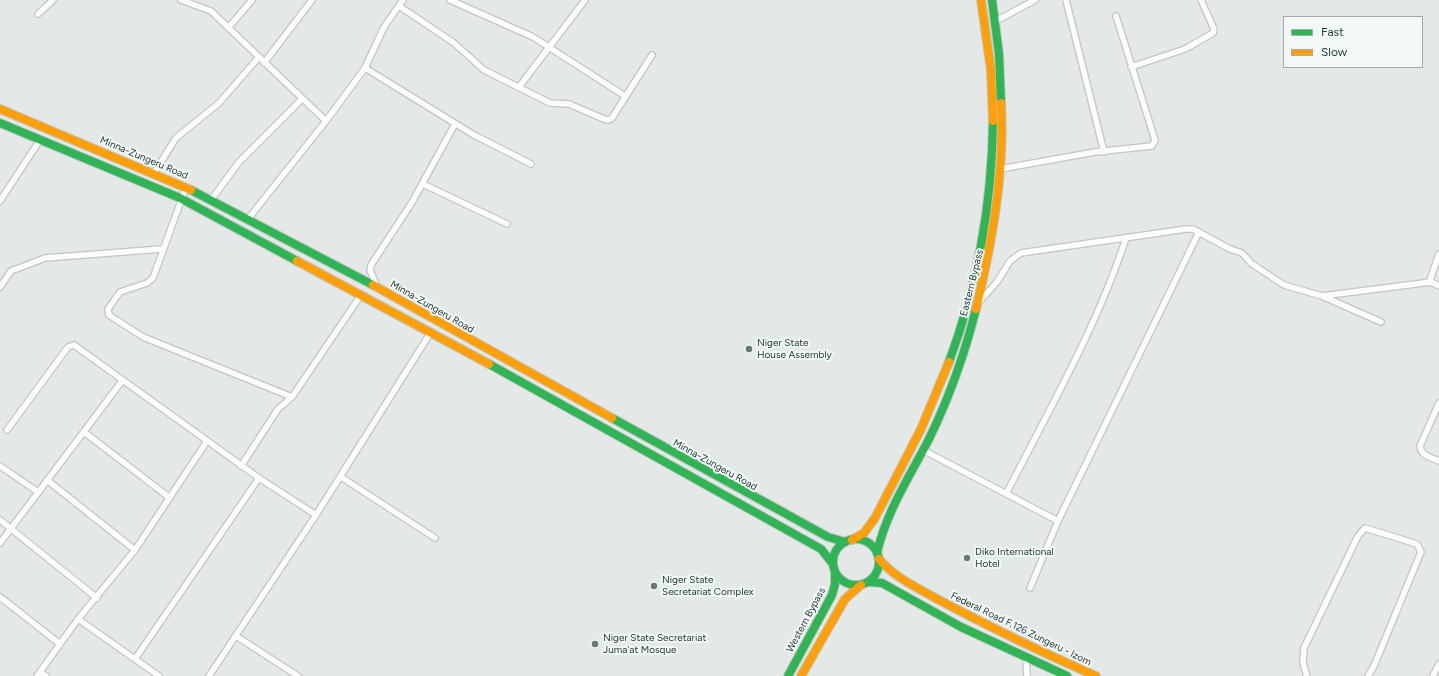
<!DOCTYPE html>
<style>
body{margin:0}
#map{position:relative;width:1439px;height:676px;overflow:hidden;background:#e4e9e7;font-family:Figtree,sans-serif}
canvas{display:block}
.legend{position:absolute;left:1283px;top:16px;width:140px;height:52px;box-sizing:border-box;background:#f2f8f6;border:1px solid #9facaa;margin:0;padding:5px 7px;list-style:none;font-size:12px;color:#233b37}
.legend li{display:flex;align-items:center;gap:8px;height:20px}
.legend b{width:20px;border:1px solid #9facaa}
</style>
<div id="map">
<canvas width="1439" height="676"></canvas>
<ul class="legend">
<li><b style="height:5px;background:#30b455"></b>Fast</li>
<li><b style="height:5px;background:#ff9f0a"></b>Slow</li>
</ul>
</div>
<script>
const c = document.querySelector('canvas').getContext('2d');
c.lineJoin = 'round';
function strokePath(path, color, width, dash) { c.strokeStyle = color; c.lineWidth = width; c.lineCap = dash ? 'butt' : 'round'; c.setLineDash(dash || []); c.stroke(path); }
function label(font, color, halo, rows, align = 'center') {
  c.font = font + ' Figtree,sans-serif'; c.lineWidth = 4; c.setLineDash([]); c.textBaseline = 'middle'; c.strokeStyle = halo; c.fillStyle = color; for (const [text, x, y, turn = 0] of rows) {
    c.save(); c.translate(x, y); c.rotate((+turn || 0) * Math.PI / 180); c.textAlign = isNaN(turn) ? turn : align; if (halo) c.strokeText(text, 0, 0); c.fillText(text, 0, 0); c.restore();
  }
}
const street = new Path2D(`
 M181 0 211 11 326 121
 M450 0 533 37 625 96
 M1066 0 1104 152
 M399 6 454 43 484 70 550 103 569 104 604 119 609 120 612 118 652 55
 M38 14 53 0
 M996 21 1035 0
 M229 27 252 0
 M264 63 312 0
 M1131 67 1185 49 1213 33 1214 29 1201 0
 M365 68 474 135 531 164
 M519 87 585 0
 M1000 169 1095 152 1152 146 1155 140 1116 16
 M154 173 176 138 219 103 259 57
 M423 184 507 224
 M186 187 153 278 147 283 120 292 108 309 109 315 143 337 292 397
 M211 200 239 162 302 99
 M0 201 40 140
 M248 219 326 121 365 68 384 27 403 0
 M1431 282 1430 280 1439 254
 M0 287 11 271 45 258 162 249
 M377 287 370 270 371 265 411 204 455 124
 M1322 296 1431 282 1439 286
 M978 303 997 282 1010 261 1021 253 1186 229H1193L1230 249 1242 253 1252 264 1284 285 1322 296 1381 322
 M1439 403 1420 446C1421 456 1430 457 1439 461
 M7 430 68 347 74 345 259 478 316 515
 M84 432 170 498
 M923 450 1058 521
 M0 466 38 492
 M241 466 278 409 292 397 361 295
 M341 477 435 538
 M47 480 135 550
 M1006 494C1049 410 1097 327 1126 238
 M0 520 97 598
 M0 543 122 381
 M1030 588 1058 521 1199 232
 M0 597 60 644
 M78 619 159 676
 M236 636 298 676
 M1026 657 1027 676
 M135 659 259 478
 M40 672 46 676
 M37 676 78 619 135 550 207 441
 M209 676 316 515 431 332
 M1307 676 1303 663 1304 648 1358 536 1365 528 1417 544 1421 552 1374 666 1368 676
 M1433 676 1439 664`);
const fast = new Path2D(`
 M992 0 999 54 1001 103
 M0 123 180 198 297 261
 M191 190 373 285
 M949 362C977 286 992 202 993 121
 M489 364 821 549 833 564
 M612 418 828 537 845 542
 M833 562a23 23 0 1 1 46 0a23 23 0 1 1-46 0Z
 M877 553C886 512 910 476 929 439 949 398 965 353 976 309
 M868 582 882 583 961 627 1067 676
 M788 676 832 595 835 584V572`);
const slow = new Path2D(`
 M981 0 991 70 993 121
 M0 109 191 190
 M297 261 489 364
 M373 285 612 418
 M976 309C992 242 1005 172 1001 103
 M852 540 864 533 875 518 921 429 949 362
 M879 559C895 578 918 588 939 600 990 627 1043 653 1096 676
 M801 676 845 599 861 585`);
const markers = [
 [749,349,4,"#677875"],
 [967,558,4,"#677875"],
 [654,586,4,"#677875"],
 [595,644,4,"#677875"]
];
const streetNames = [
 ["Minna-Zungeru Road",144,158,23],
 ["Eastern Bypass",972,283,-76],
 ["Minna-Zungeru Road",432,307,30],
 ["Minna-Zungeru Road",715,465,29],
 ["Western Bypass",806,620,-62],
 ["Federal Road F.126 Zungeru - Izom",1021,629,26]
];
const poiNames = [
 ["Niger State",757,343],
 ["House Assembly",757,355],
 ["Diko International",975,552],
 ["Hotel",975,564],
 ["Niger State",662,580],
 ["Secretariat Complex",662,592],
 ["Niger State Secretariat",603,638],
 ["Juma'at Mosque",603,650]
];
strokePath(street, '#c1c6c4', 8);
strokePath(fast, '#bdc5c3', 10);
strokePath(slow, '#bdc5c3', 10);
strokePath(street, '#fbfcfb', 5.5);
strokePath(fast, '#30b455', 8);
strokePath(slow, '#ff9f0a', 8);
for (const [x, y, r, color] of markers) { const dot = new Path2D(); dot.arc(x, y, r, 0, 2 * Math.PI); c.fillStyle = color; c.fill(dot); strokePath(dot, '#f2f8f6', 1.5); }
label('10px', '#233b37', '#f2f8f6', streetNames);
label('10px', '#233b37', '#f2f8f6', poiNames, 'left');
</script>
